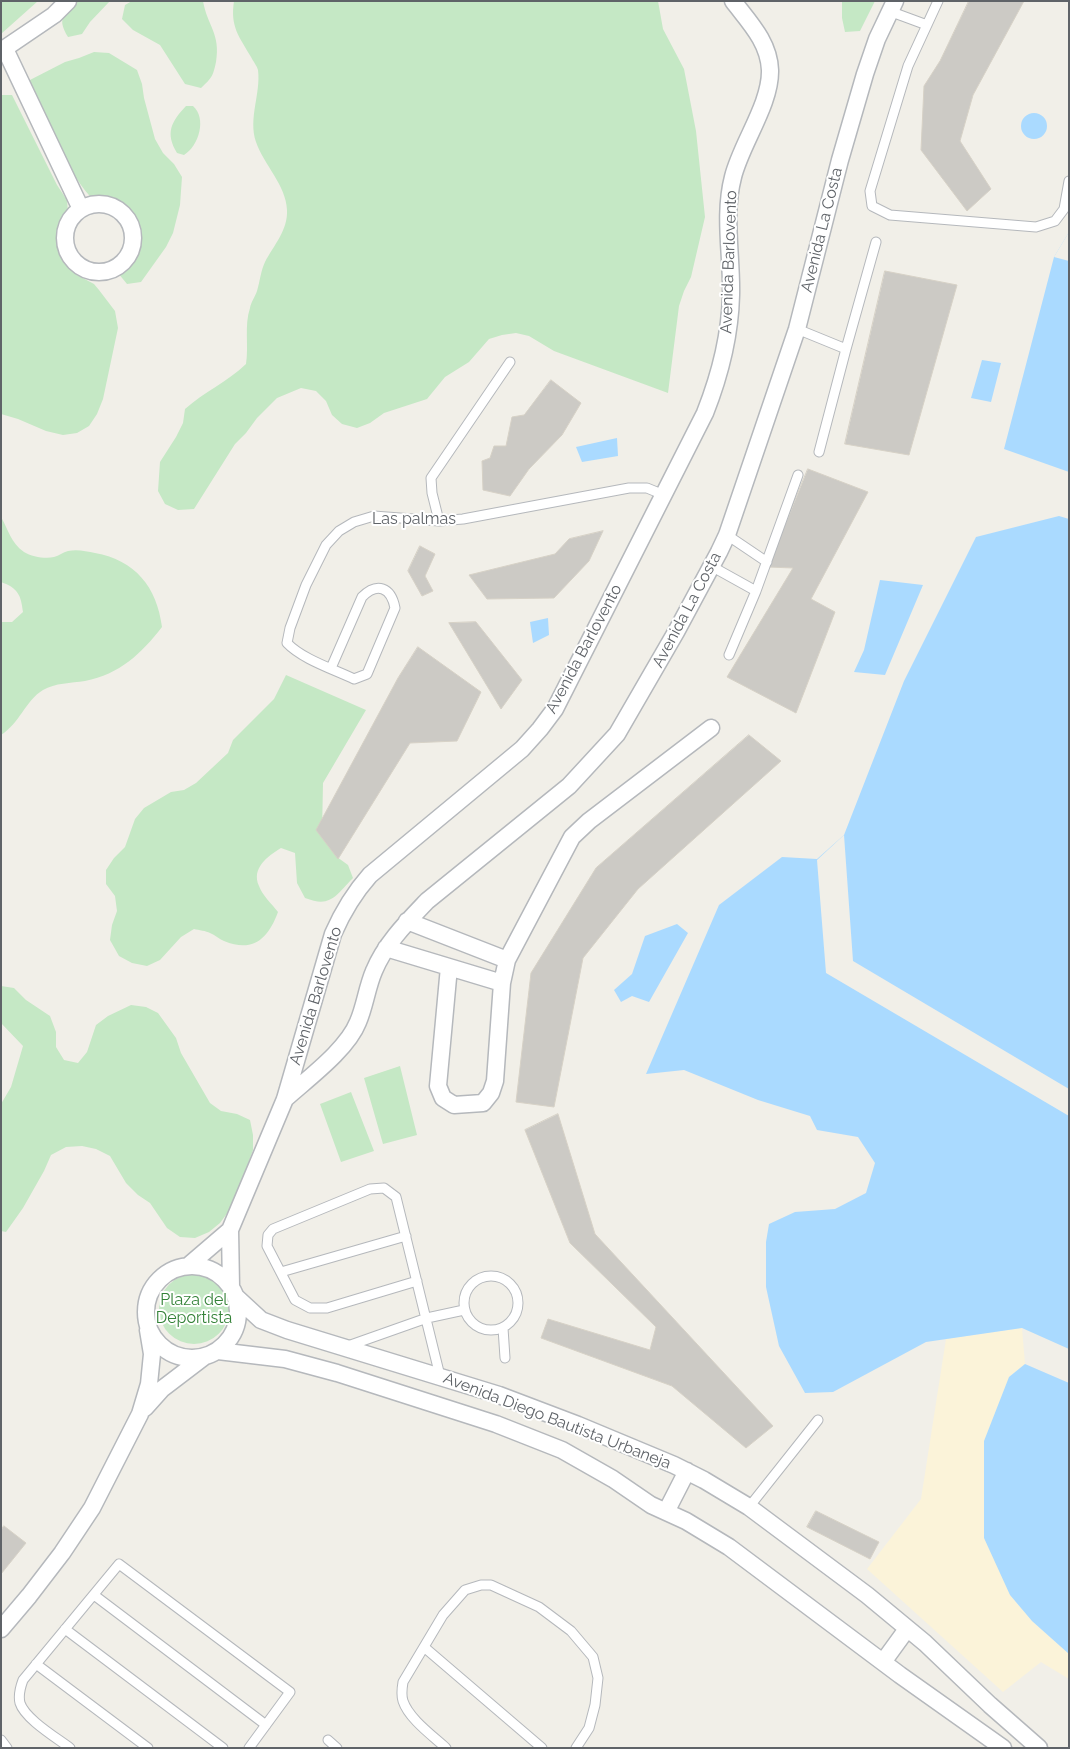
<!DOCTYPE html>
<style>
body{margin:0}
#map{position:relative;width:1070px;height:1749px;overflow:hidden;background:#f1efe8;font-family:Raleway,sans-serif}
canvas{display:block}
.frame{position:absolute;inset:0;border:2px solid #5f6368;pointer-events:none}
</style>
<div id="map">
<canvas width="1070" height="1749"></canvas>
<div class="frame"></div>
</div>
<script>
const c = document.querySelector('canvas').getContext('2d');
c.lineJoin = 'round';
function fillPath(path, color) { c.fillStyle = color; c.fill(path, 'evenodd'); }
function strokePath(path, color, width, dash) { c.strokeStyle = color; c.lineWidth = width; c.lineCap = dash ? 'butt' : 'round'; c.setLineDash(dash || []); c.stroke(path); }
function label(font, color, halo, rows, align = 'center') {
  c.font = font + ' Raleway,sans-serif'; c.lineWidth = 4; c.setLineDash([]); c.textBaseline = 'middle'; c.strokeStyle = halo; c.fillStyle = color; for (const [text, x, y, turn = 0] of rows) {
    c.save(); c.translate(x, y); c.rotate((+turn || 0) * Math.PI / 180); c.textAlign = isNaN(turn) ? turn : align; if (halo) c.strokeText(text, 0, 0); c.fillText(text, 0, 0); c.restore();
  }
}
const green = new Path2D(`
 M1 1H38L1 34Z
 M76 1H110L90 22 82 34 68 37C57 18 63 17 76 1Z
 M132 1H203C207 25 221 34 216 62 213 76 212 78 201 88L185 84 160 45 133 30 122 19 125 5Z
 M234 1H658L663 29 684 69 696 131 705 217 691 277 684 291 679 306 668 393 554 351 529 336 516 333 502 335 489 339 469 362 445 377 427 399 384 413 370 423 357 428 342 424 332 415 326 401 316 391 301 388 277 398 257 418 246 433 235 444 194 509 178 510 165 504 158 491 160 462 176 437 183 423 185 409C204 392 227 382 246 364 249 346 244 326 250 308 251 302 255 297 257 291 260 281 261 270 265 262 274 245 288 230 287 210 286 185 264 165 256 142 248 118 261 94 258 70 257 66 253 61 251 57 239 36 230 27 234 1Z
 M842 1H875L860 31 845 32 842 18Z
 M94 52 109 53 137 70 142 84 144 98 155 139 163 153 174 164 182 177 180 205 173 233 166 247 141 282 127 284 118 273C126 261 136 246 131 231 125 215 107 211 96 202 69 179 44 114 28 81L65 62 79 58Z
 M1 95H12L57 185 67 200 68 213 63 229 61 248 67 266 77 275 94 284 99 290 115 311 118 328 103 399 97 414 89 426 77 433 63 435 46 431 18 419 1 414Z
 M186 106H193C207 118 199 146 184 155L177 153C165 133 171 122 186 106Z
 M1 517C8 529 11 543 24 552 32 557 46 559 54 557 59 556 63 552 68 551 77 549 86 551 95 553 135 560 157 587 162 627 141 654 120 674 85 681 71 683 55 683 43 690 25 701 20 723 1 735V622H12L23 612C21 595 18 588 1 582Z
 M286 675 366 710 323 783 322 833 337 857 348 865 353 878C335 896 331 908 305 898L297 883 295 853 281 848C268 856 251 868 259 886 262 895 272 904 278 912 268 939 253 953 224 941 219 939 215 935 210 933 206 931 199 930 194 929L181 937 160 960 147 966 132 963 119 956 110 940 112 925 117 911 115 896 106 884V870L114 858 125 847 135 819 144 808 171 792 184 790 196 783 228 753 233 740 274 699Z
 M1 986 14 988 26 1000 50 1016 56 1032V1047L64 1060 78 1063 87 1052 96 1025 108 1016 131 1005 146 1007 158 1013 176 1038 181 1053 210 1103 221 1111 237 1114 250 1120 253 1135V1150L237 1194 231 1208 220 1223 209 1232 195 1238 180 1237 167 1228 150 1203 138 1195 126 1183 110 1156 96 1149 82 1146 66 1147 51 1155 44 1171 23 1208 6 1232 1 1231V1104L11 1087 23 1046 1 1023Z
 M400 1066 417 1135 383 1144 364 1078Z
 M351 1092 374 1151 341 1162 320 1104Z
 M159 1309a35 35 0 1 1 70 0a35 35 0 1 1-70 0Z`);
const sand = new Path2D(`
 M1022 1328 1025 1364 1009 1377 1010 1595 1032 1621 1069 1654V1679L1041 1662 1003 1692 867 1569 921 1499 946 1339Z`);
const water = new Path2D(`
 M1021 126a13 13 0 1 1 26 0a13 13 0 1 1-26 0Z
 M1069 232V472L1004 449 1054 257Z
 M982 360 1001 363 991 402 971 398Z
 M617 438 618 456 582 462 576 447Z
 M1059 516 1069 519V1349L1022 1328 926 1342 833 1392 805 1393 779 1346 766 1287V1242L769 1224 795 1212 835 1209 866 1193 875 1163 858 1137 817 1130 810 1116 758 1100 684 1070 646 1074 719 905 782 857 817 859 844 835 904 681 976 537Z
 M880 580 923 585 885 675 854 672 864 650Z
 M548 618 549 635 533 643 530 622Z
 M677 924 688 933 649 1002 632 996 621 1002 614 990 632 974 645 936Z
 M1025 1364 1069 1383V1654L1032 1621 1010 1595 984 1538V1441L1009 1377Z`);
const pier = new Path2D(`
 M1069 232V261L1054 257Z
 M844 835 853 961 1069 1089V1116L826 973 817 860Z`);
const building = new Path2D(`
 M969 1H1024L973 95 960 141 991 189 967 211 921 150 924 86 940 61Z
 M885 271 957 285 909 455 845 444Z
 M551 380 581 403 562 435 529 469 510 496 483 490 482 461 490 458 494 446H506L512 417 524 415Z
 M808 469 868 492 811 599 835 612 796 713 727 677 793 568 768 567Z
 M603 531 589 561 554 598 487 599 469 575 555 554 569 539Z
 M420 546 435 554 425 576 433 591 422 596 408 571Z
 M476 622 522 680 501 709 449 623Z
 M418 647 481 692 457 741 410 743 338 859 316 830 398 678Z
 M749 735 781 761 638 889 583 958 554 1107 516 1102 531 973 596 868Z
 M558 1114 595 1234 773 1426 746 1448 672 1386 541 1338 548 1319 650 1350 656 1327 570 1243 525 1130Z
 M816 1511 879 1542 870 1559 807 1527Z
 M4 1526 26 1543 1 1574V1530Z`);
const service = new Path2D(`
 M938 1 908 66 870 191 872 206 890 215 1036 227 1055 221 1064 209 1069 181
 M889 11 927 25
 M797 329 846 349
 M819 452 846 349 876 242
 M439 521 432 493 431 478 510 362
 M727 535 767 562
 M711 566 756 591
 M729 655 756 591 798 475
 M331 668 362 597C377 582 391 587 395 608L367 674 354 679C333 669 302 659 287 643L290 628 306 585 326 545 339 531 354 522 374 516 439 521 463 519 629 488H647L664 495
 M281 1272 406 1236
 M464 1303a27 27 0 1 1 54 0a27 27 0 1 1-54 0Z
 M417 1281 327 1308H310L295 1300 267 1246 268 1235 273 1229 370 1189 384 1188 396 1197 440 1376
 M503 1328 505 1358
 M345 1347 427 1318 464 1310
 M749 1507 818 1420
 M94 1595 266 1725
 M65 1629 223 1748
 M424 1647 542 1748
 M36 1664 148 1748
 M1 1740 7 1748
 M328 1740 337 1748
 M70 1748C57 1738 25 1719 20 1703 18 1695 20 1688 23 1680L119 1564 290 1692 249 1748
 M446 1748C433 1736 409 1719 403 1701 401 1695 402 1688 403 1682L443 1615 465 1590 481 1585H491L539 1607 571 1631 593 1657 598 1678 595 1705 589 1728 576 1748`);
const minor = new Path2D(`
 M5 49 81 209
 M1 51 54 15 68 1
 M65 238a34 34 0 1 1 68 0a34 34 0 1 1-68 0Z
 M407 921 507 960
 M386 948 502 983
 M449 967 438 1086 443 1098 454 1105 483 1103 491 1093 495 1081 502 983 507 960 572 837 589 821 711 728
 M285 1099C307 1079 347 1050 358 1022 365 1006 367 987 374 971 385 944 407 922 427 901L569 786 617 734 676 632 719 552 727 535 797 329 840 160 865 74 877 39 895 1
 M146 1312a46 46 0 1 1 92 0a46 46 0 1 1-92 0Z
 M188 1266 230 1230
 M231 1287 230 1230 285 1099 333 934C343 911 354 893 370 875L522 749 540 729 555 709 705 413C720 375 730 337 731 295 732 256 723 215 733 177 741 144 771 104 770 70 769 42 749 22 733 1
 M235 1296 261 1320 287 1330 499 1395 578 1425 674 1465 704 1480 749 1507 867 1595 925 1643 990 1705 1039 1748
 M218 1351 285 1359 337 1373 496 1424 562 1450 613 1479 651 1505 686 1521 729 1547 900 1675 1003 1748
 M145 1408 162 1389 204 1357
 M666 1512 687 1471
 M1 1629 29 1596 62 1553 92 1508 140 1414 149 1384 152 1354 148 1330
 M883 1662 907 1629`);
const streetNames = [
 ["Avenida La Costa",822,230,-76],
 ["Avenida Barlovento",729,262,-88],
 ["Las palmas",414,519],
 ["Avenida La Costa",687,610,-62],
 ["Avenida Barlovento",584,649,-62],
 ["Avenida Barlovento",316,996,-73],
 ["Avenida Diego Bautista Urbaneja",557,1421,21]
];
const parkNames = [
 ["Plaza del",194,1300],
 ["Deportista",194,1318]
];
fillPath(green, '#c5e8c5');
fillPath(sand, '#fbf3d9');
fillPath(water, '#aadaff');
fillPath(pier, '#f1efe8');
fillPath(building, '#cccac5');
strokePath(building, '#d6d1c6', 1);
strokePath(service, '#b5b8bc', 11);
strokePath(minor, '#b5b8bc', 19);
strokePath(service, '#fff', 9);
strokePath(minor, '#fff', 16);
label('16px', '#5f6368', '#fff', streetNames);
label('16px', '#348238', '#fff', parkNames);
</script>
